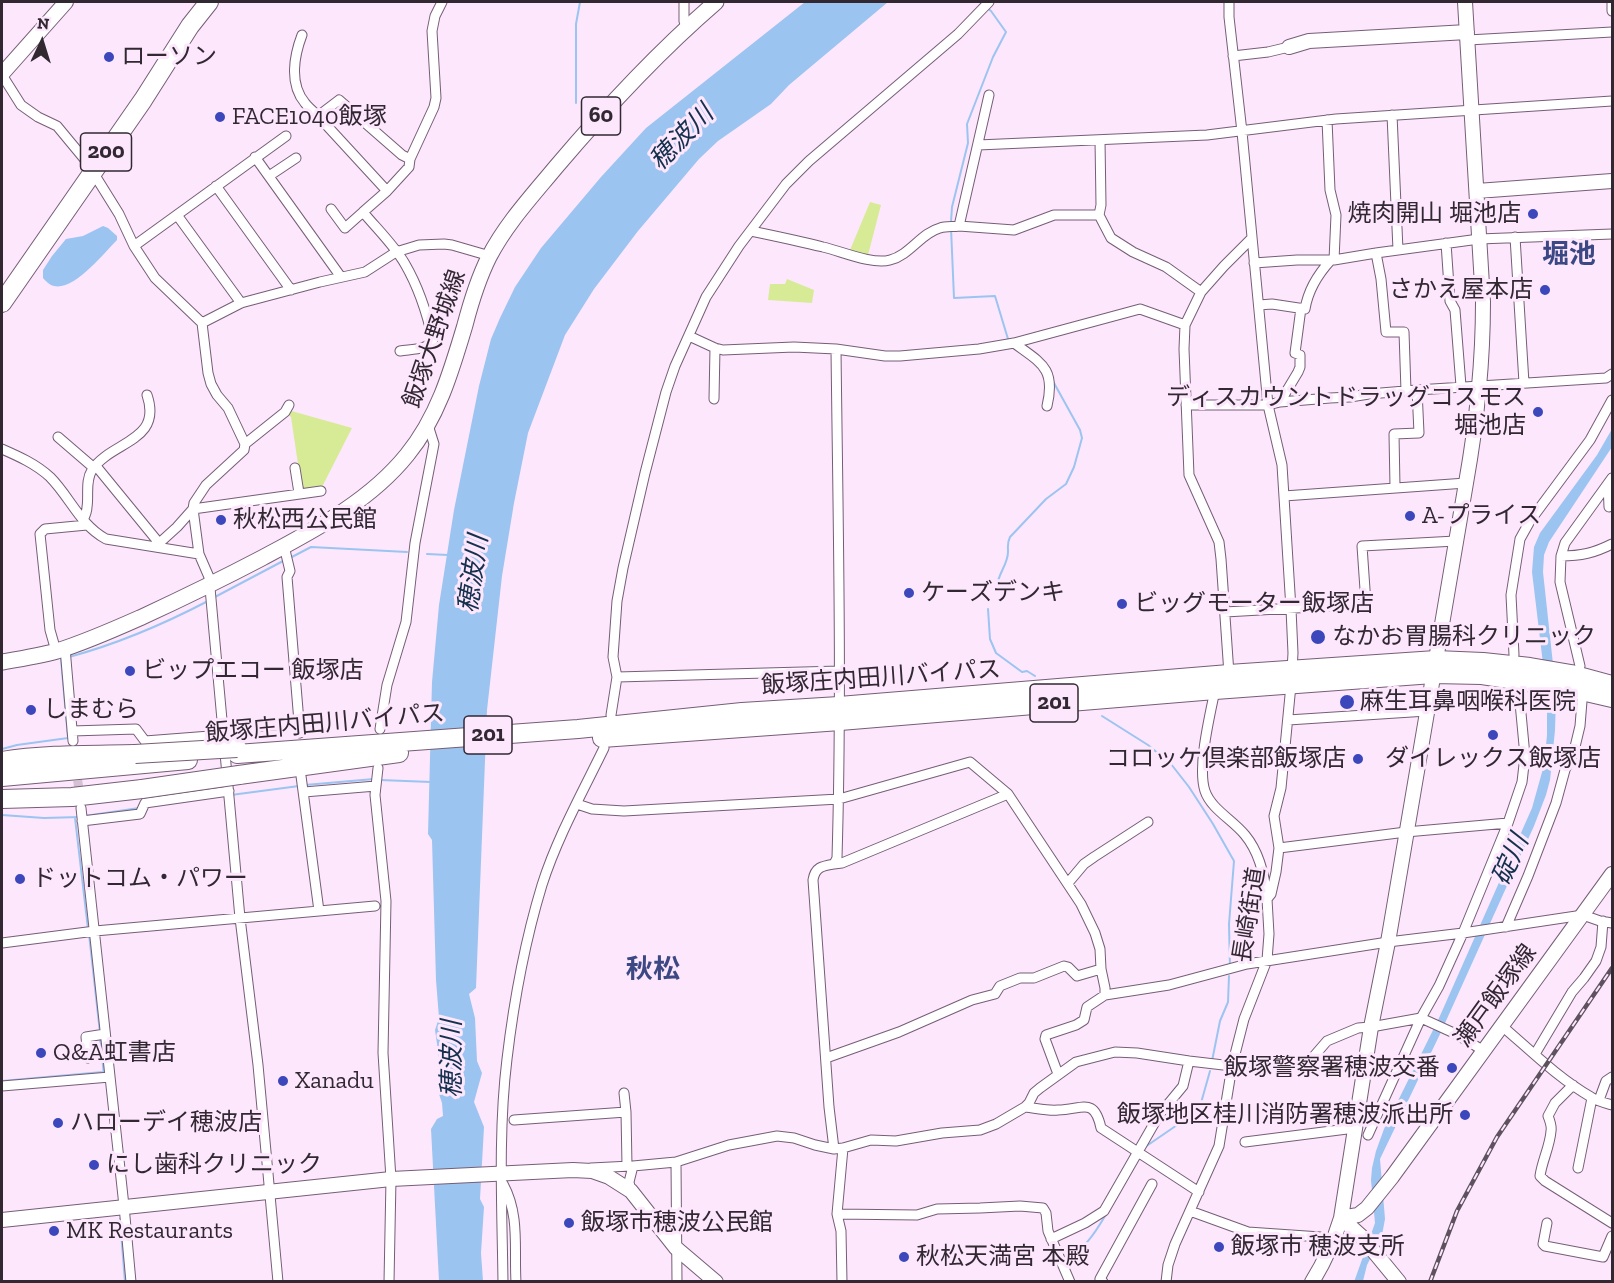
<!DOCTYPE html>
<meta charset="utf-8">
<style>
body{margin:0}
#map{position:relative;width:1614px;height:1283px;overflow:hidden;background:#fde7fd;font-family:"Zilla Slab",serif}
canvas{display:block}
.frame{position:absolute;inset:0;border:3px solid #322832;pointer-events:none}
.north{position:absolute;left:12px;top:12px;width:60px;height:60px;-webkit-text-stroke:4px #fde7fd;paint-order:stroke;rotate:4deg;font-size:16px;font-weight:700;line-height:24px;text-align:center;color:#322832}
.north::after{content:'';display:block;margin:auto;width:21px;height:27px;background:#322832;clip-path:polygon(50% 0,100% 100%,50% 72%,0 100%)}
</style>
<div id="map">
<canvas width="1614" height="1283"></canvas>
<div class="frame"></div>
<div class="north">N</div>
</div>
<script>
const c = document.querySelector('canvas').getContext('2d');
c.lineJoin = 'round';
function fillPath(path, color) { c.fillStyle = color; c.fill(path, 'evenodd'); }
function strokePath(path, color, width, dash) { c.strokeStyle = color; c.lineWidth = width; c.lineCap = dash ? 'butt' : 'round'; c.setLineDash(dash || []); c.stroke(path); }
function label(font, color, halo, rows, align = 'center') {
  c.font = font + ' "Zilla Slab","Noto Sans JP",serif'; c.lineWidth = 6; c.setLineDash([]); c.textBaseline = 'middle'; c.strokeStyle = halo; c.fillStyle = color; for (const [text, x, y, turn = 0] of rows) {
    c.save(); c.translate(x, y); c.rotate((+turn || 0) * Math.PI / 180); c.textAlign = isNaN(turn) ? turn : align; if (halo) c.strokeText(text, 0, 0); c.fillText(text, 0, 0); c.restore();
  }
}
const green = new Path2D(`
 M870 202 881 205 868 255 850 250Z
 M787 279 814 290 812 303 768 300 770 284H785Z
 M288 410 352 428 321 489 302 491 291 417 286 413Z`);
const water = new Path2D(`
 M805 2H888L789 85 771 104 718 141 699 159 638 231 594 289 565 335 528 433 514 503 502 576 487 710 476 988 469 994 475 1018 477 1061 482 1073 474 1102 484 1127 480 1199 484 1207 481 1253 483 1281H439L431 1129 437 1119 443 1116 442 1103 437 1088 442 1078 435 1030 439 1018 436 980 432 840 428 834 432 682 439 605 454 510 479 386 491 339 500 318 515 287 541 248 601 177 646 128Z
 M103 226 108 228 117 236V240C104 253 74 291 54 286 49 285 46 281 43 278V270L52 256 66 239 83 236Z
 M1612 429V447L1549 542 1544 555 1543 572 1553 664 1556 699 1555 730 1550 780 1546 795 1534 826 1441 1032 1380 1159 1385 1219 1382 1235 1367 1265 1363 1281 1354 1282 1375 1223 1371 1180 1372 1168 1376 1151 1384 1129 1439 1018 1532 808 1544 765 1547 735V697L1532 572 1534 547 1540 533 1597 455Z`);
const stream = new Path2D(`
 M576 103V24L580 2
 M951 222 952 207 968 143 967 124 993 57 1006 32 991 11 987 8
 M951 228 954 298 995 296 1008 339
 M427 554 448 555
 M290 558 311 547 407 552
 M997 586C998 574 1008 564 1008 552 1008 545 1007 543 1010 537L1046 499 1066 484 1074 467 1082 438 1080 430 1054 383
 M213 598 285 560
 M988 609 990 639 996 653 1022 672 1027 671 1035 676
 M69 657C117 644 164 624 208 601
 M1102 716 1148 745 1171 764 1189 787 1213 824 1234 861 1229 924 1230 967
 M2 749 17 745 68 738 61 659 64 658
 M380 780 431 782
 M305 785 374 779
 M231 795 299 786
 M2 815 44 818 80 817
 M85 816 139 808
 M75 818 88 929
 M89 934 100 1033
 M100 1039 104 1075
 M1212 1061 1220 1021 1228 1002 1229 976
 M2 1081 103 1072
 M1145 1147 1199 1110 1210 1071
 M120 1219 125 1282
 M1065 1262 1064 1261C1086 1246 1092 1238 1105 1216`);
const streetTunnel = new Path2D(`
 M76 767 80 798`);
const street = new Path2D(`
 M684 2V21L686 27
 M1229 2V17L1242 132 1268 405 1282 465 1291 609 1293 653 1292 670
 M1612 2V11
 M302 35C294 56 289 84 305 103 309 108 314 112 318 116
 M1468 40 1612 32
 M1233 56 1268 52 1289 47
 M2 75 21 105 38 117 57 126 86 161 119 214 134 246 155 278 202 323 208 373 211 384 217 395 228 408 245 444 244 450 206 485 194 503 193 509 199 554 209 577 240 918 258 1065 278 1282
 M989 95 959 226 1014 230 1054 215H1099L1111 238 1133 252 1166 267 1201 292
 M1392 115 1398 250
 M1327 120 1330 190 1336 215 1334 260
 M978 145 1207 135 1336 119 1612 101
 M255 157 341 277
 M269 176 296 158
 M216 186 291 290
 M387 191 318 116 339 100 402 155 410 159
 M331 209 345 228 363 212
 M177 215 241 303
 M1099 215 1101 205 1100 140
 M751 231C775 236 799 241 823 247 841 251 872 265 890 260 910 255 921 233 940 228 946 226 953 227 959 226
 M1515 237 1524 383
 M1446 243 1450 301 1455 310 1461 386
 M134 246 286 136
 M1376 253 1381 279 1386 332H1404L1406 391
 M1254 263 1297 260H1334L1376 253 1479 239 1612 234
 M1259 305 1272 304 1305 309C1308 291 1318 274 1331 260
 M202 323 241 303 320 282 365 272 396 252 419 245 444 244 452 245 490 256
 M689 336 715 348 723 350 794 347 836 349 885 356H900L979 349 1014 343 1140 309 1185 325
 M1014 343C1041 363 1056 368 1047 406
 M400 351C411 349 428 350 433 340 427 313 419 288 405 264 394 245 377 229 363 212L387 191 409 167 410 159 434 107 436 98 432 31 435 16 442 2
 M714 399 715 348
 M1280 402 1298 372 1300 367V355L1295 353 1301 308
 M1186 405H1268L1280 402 1330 398 1350 397 1369 394 1417 390 1606 378 1612 374
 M58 437 94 468
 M245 444 285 412 289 405
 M2 449C18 456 36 464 50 477 70 497 80 525 106 539L199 554
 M96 466 159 543
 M295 468 299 493
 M1608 484 1609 507 1612 501
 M1395 487 1394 434 1419 433 1417 390
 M1284 496 1466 483
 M83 520C85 516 87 511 87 507 89 495 85 481 92 470 111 441 163 442 147 395
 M284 546 290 571 287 577 299 722
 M155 547 177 527 193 509 321 491
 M1561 556C1581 556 1594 553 1612 544
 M1225 612 1366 604 1362 546 1456 541
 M65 648 73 741
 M56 651 50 630 40 534 45 529 87 525
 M1514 655 1511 595 1520 539 1530 521 1590 440 1612 400
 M1580 666 1560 582 1561 556 1565 543 1612 478
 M1228 676 1229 674 1221 559 1219 542 1189 475 1184 349 1185 325 1201 292 1224 266 1252 238
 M617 677 840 671
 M1217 688 1215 690C1210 715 1197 767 1205 791 1211 809 1233 820 1245 835 1260 853 1265 877 1267 899
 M611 715 617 677 613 657 617 601 623 568 645 473 666 392 675 366 706 297 739 246 786 184 809 161 958 34 989 2
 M1288 720 1427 711
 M380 729 387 685 406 622 415 543 434 444 428 425
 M72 731 136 729 145 741 223 735
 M222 731 299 722 300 733
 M378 768 375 795 386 901 383 1053 391 1179 389 1282
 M301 776 319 911
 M304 792 376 786
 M577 804 592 809 624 811 839 799 970 762 1008 794 1081 904 1095 933 1100 949 1101 969 1105 988V995
 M81 808 124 1206 131 1282
 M82 821 140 814 145 803 229 791
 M1279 848 1406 832 1508 823
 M834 864 842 863 1008 794
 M1068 883 1084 864 1094 857 1148 822
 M1506 927 1528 876 1556 803 1565 770 1574 751 1580 726 1582 701
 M2 943 95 931 375 906
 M1502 1026C1530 1050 1558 1078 1591 1097 1597 1101 1605 1103 1612 1105
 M1535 1054 1572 992 1584 978 1596 961 1601 947 1603 921
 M88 1058 86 1037 105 1034
 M826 1058 899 1032 972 1000 995 994 1000 986 1020 978H1034L1064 966 1068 967 1077 976 1101 969
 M1058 1074 1045 1039 1046 1035 1076 1025 1084 1020 1087 1007 1105 995 1169 985 1247 964 1388 942 1463 933 1583 915 1600 921 1612 923
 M1573 1085 1555 1103 1548 1116C1550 1121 1552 1126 1551 1131 1550 1146 1542 1161 1540 1176L1545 1181 1612 1223
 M2 1086 110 1077
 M624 1093 626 1112 627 1166
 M1599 1100 1606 1081 1612 1077
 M1025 1107C1036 1108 1047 1111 1058 1110 1082 1110 1094 1096 1101 1128L1199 1192
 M514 1120 626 1112
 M1368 1135 1421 1018 1439 986 1463 933 1508 823 1522 782 1525 756 1519 692
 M1245 1142 1355 1128
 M834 1149 829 1107 813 880C815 867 822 866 834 864L837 858C842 688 838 519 836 349
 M676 1162 677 1282
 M591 1168 631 1166
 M1578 1168 1592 1098
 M503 1184C520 1215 514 1248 516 1282
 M631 1191 629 1182 633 1166 676 1162 729 1145 777 1136 794 1138 815 1145 834 1149 843 1148 871 1140 896 1141 942 1133 980 1130 996 1124 1025 1107 1029 1103 1034 1093 1040 1088 1076 1062 1115 1052 1137 1053 1189 1061 1232 1066 1241 1063 1293 1062 1307 1060 1314 1056 1327 1041 1358 1028 1371 1027 1421 1018 1456 1034 1484 1051
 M1190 1211 1248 1232 1335 1238
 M837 1214 917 1215 937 1209 980 1208 1020 1206 1043 1208 1046 1213 1048 1231 1070 1282
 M1547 1223 1543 1244 1545 1246 1603 1257 1612 1236
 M1051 1239 1085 1223 1104 1211 1159 1115 1183 1086 1189 1061
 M503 1282C502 1208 498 1132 507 1059 514 1000 525 941 542 885 557 838 582 793 604 748
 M842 1282 841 1231 837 1214 843 1148
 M1103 1282 1100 1279 1152 1184
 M1166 1282 1168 1265 1175 1244 1219 1146 1232 1066 1244 1019 1267 960 1269 934 1267 899 1271 894 1276 872 1279 848 1274 816 1281 788 1291 685`);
const secondary = new Path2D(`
 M1289 47 1309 41 1467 32
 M2 74 66 2
 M1477 191 1612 181
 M2 1220 391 1179 573 1170 592 1171 609 1177 631 1191 676 1248 716 1282
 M1312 1282C1325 1261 1334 1241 1341 1218L1358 1215 1367 1208 1392 1177 1612 874
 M1399 1282 1362 1237 1341 1218 1371 1027 1388 942 1466 483C1477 421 1483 365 1483 302L1465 2`);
const primary = new Path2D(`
 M2 662C20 659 39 656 57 651 86 642 115 629 142 617 183 598 222 579 262 558 314 530 369 502 407 455 438 417 451 372 465 325 471 302 478 279 489 257 506 224 532 196 556 167 606 108 658 52 716 2`);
const highway = new Path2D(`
 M2 303 143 100 190 26 209 2
 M602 738 840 721 1215 690 1433 674 1482 675 1573 689 1612 698
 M237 754 578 729 742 712 839 706 1229 674 1436 660 1483 662 1530 667 1571 674 1612 685
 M2 761C45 754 91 755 135 754
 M239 775 399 753
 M2 777 188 760
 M2 799 72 797 142 789`);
const rail = new Path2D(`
 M1430 1282 1457 1211 1497 1137 1612 968`);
const highwayBridge = new Path2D(`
 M135 754 237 748
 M142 789 239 775`);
const markers = [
 [109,57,6,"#3b47ba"],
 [220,117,6,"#3b47ba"],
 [1533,214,6,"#3b47ba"],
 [1545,290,6,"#3b47ba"],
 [1538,412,6,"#3b47ba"],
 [1410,516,6,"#3b47ba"],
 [221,520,6,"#3b47ba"],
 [909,593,6,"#3b47ba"],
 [1122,604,6,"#3b47ba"],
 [1318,637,8,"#3b47ba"],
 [130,671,6,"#3b47ba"],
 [1347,702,8,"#3b47ba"],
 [31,710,6,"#3b47ba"],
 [1493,735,6,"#3b47ba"],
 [1358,759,6,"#3b47ba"],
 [20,879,6,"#3b47ba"],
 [41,1053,6,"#3b47ba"],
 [1452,1068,6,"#3b47ba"],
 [283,1081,6,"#3b47ba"],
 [1465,1115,6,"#3b47ba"],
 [58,1123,6,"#3b47ba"],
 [94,1165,6,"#3b47ba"],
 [569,1223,6,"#3b47ba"],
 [54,1231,6,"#3b47ba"],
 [1219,1247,6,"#3b47ba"],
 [904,1257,6,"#3b47ba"]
];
const shields = [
 [601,116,39],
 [106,152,51],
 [1054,703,48],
 [488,735,48]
];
const shieldNames = [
 ["60",601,116],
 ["200",106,152],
 ["201",1054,703],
 ["201",488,735]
];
const poiNames = [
 ["ローソン",121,57],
 ["FACE1040飯塚",232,117],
 ["焼肉開山 堀池店",1521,214,"right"],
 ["さかえ屋本店",1533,290,"right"],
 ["ディスカウントドラッグコスモス",1526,398,"right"],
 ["堀池店",1526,426,"right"],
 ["A-プライス",1422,516],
 ["秋松西公民館",233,520],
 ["ケーズデンキ",921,593],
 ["ビッグモーター飯塚店",1134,604],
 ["なかお胃腸科クリニック",1332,637],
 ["ビップエコー 飯塚店",142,671],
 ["麻生耳鼻咽喉科医院",1360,702],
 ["しまむら",43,710],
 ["コロッケ倶楽部飯塚店",1346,759,"right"],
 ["ダイレックス飯塚店",1493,759,"center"],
 ["ドットコム・パワー",32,879],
 ["Q&A虹書店",53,1053],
 ["飯塚警察署穂波交番",1440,1068,"right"],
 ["Xanadu",295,1081],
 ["飯塚地区桂川消防署穂波派出所",1453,1115,"right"],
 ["ハローデイ穂波店",70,1123],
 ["にし歯科クリニック",106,1165],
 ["飯塚市穂波公民館",581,1223],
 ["MK Restaurants",66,1231],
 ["飯塚市 穂波支所",1231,1247],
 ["秋松天満宮 本殿",916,1257]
];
const streetNames = [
 ["飯塚大野城線",435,339,-71],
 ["飯塚庄内田川バイパス",881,678,-4],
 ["飯塚庄内田川バイパス",325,724,-5],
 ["長崎街道",1250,915,-81],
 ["瀬戸飯塚線",1496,996,-54]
];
const waterNames = [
 ["穂波川",682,138,-46],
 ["穂波川",474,574,-82],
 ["碇川",1511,860,-66],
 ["穂波川",453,1059,-90]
];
const quarterNames = [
 ["堀池",1569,255],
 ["秋松",653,970]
];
fillPath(green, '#d7eb97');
fillPath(water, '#9cc4f0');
strokePath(stream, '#9cc4f0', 2);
strokePath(streetTunnel, '#d4c1d4', 9, [9, 4.5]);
strokePath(street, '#765e76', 11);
strokePath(secondary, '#765e76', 16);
strokePath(primary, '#765e76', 17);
strokePath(highway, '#765e76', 20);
strokePath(street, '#fff', 9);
strokePath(secondary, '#fff', 14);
strokePath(primary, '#fff', 15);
strokePath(highway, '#fff', 18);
strokePath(rail, '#5e525e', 4.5);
strokePath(rail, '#fde7fd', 2, [7]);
strokePath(highwayBridge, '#765e76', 20, []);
strokePath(highwayBridge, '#fff', 18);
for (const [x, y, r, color] of markers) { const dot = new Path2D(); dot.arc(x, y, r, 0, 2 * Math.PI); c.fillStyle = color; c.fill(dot); strokePath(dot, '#fde7fd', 2); }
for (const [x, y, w] of shields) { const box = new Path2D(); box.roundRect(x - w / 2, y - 19, w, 38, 4.5); c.fillStyle = '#fde7fd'; c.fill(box); strokePath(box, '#322832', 1.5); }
label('bold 22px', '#322832', null, shieldNames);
label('24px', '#322832', '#fde7fd', poiNames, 'left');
label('24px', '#322832', '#fde7fd', streetNames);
label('italic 26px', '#14304d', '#fde7fd', waterNames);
label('bold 27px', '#3c4884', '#fde7fd', quarterNames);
</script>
